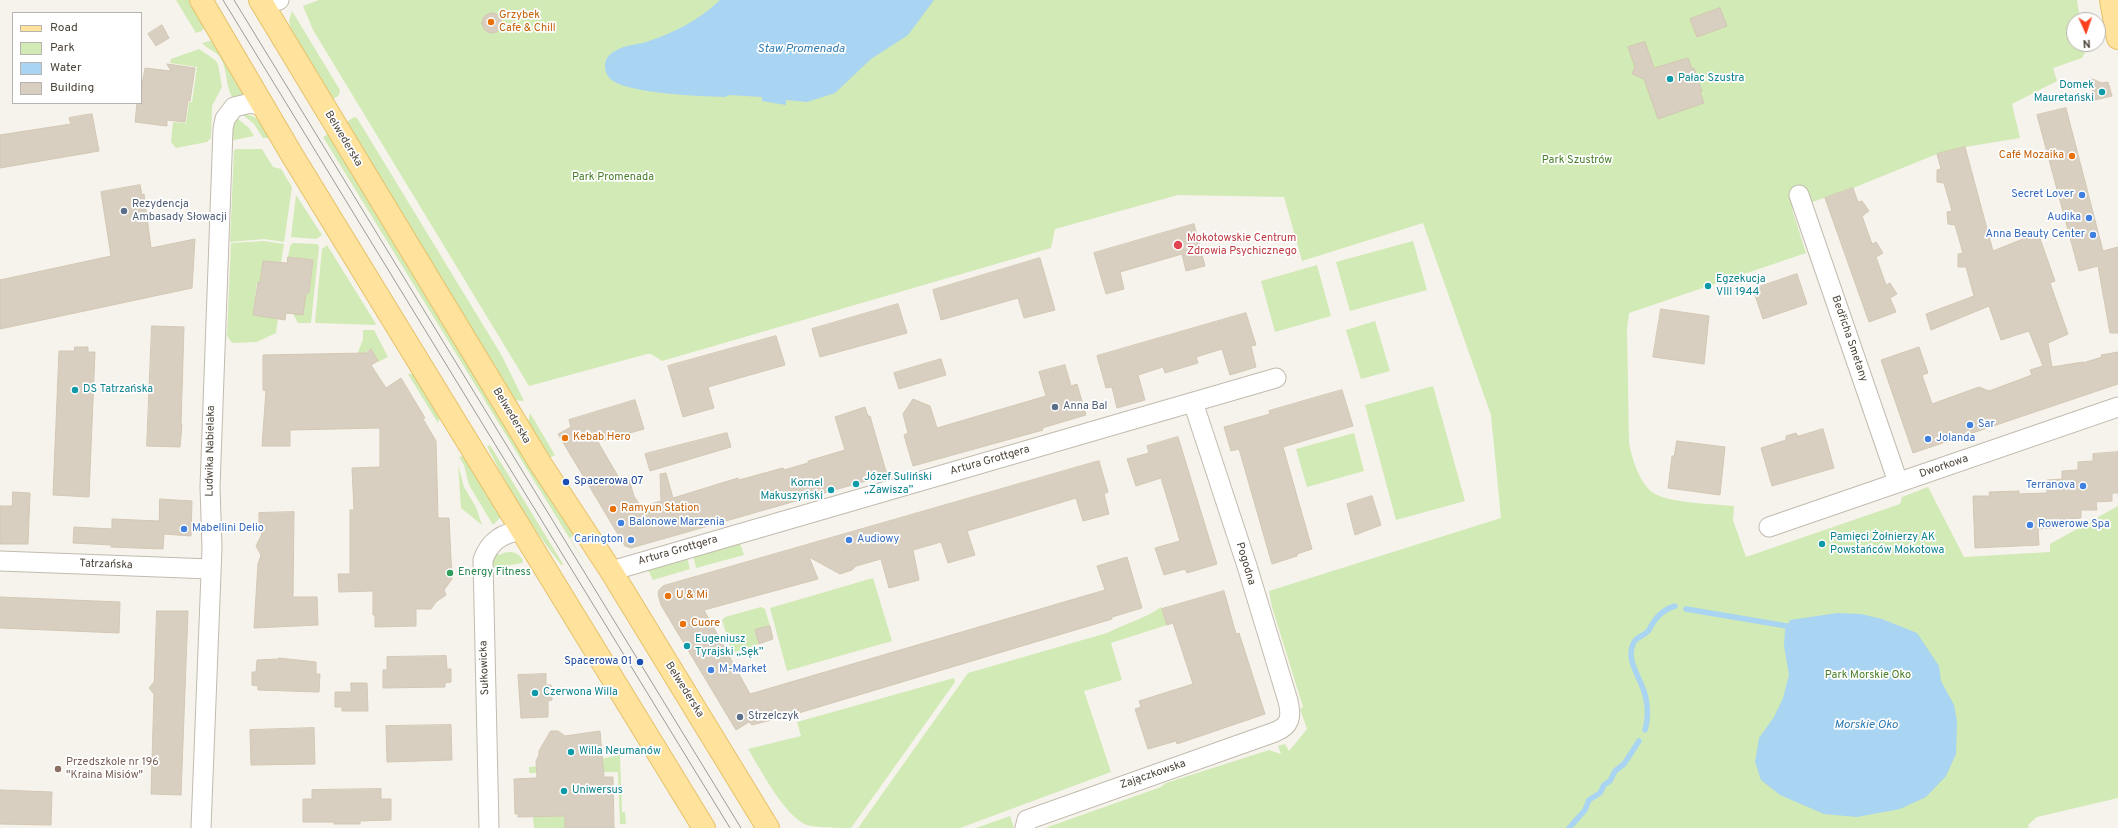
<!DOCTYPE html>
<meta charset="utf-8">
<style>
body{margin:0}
#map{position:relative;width:2118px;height:828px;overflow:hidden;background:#f6f3ec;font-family:Overpass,sans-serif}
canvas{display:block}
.legend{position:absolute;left:12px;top:12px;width:130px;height:92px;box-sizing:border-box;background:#fff;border:1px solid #b7b4b0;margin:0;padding:5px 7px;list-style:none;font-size:12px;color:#4b4439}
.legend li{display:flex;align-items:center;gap:8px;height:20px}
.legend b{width:20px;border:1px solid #b7b4b0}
.north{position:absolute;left:2066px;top:12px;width:40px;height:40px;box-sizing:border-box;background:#fff;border:1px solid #b7b4b0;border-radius:50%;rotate:177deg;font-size:11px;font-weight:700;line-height:16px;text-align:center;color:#4b4439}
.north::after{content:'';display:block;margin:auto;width:14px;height:18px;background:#fc3f1d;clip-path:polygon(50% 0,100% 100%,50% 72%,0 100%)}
</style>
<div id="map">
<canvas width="2118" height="828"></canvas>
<ul class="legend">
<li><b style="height:5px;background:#ffe39c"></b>Road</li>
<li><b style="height:11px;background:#d2eab5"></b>Park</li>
<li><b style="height:11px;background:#a9d4f2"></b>Water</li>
<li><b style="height:11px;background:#d8cfc1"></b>Building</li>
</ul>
<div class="north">N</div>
</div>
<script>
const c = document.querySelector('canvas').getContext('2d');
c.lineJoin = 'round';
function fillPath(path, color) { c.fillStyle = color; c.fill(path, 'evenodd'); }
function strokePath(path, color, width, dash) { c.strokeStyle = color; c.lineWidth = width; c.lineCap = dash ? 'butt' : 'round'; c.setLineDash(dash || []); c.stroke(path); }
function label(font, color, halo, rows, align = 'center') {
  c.font = font + ' Overpass,sans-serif'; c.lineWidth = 3.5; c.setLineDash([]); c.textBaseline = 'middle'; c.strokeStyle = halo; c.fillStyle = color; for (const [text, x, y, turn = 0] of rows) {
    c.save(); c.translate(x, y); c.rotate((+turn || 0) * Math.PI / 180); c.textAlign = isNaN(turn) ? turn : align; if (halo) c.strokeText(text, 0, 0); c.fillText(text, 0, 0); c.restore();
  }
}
const green = new Path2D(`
 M176 0H189L205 26 202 31 196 33Z
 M319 0H2077L2080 20H2074V44H2085L2086 51 2082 58 2053 68 2057 81 2012 104 2020 138 1965 147 1937 154 1853 188 1792 209 1806 253 1629 313 1627 329 1629 443C1632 459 1640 485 1655 494 1671 503 1714 504 1734 506L1733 520 1746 557 1900 504 1902 497 1928 487 1964 557 2050 552V544L2118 506V798L2037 817 2028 825 2029 828H1045L1161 787 1166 783 1269 750 1281 754 1278 746 1285 744 1289 751 1307 729 1300 709 1303 707 1272 607 1269 591 1501 518 1491 415 1423 223 1302 261 1284 197 1178 195 1055 229 1051 248 662 361 651 354H647L529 386 313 30 303 6Z
 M292 11 340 90 339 95 332 100 291 30 289 21Z
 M210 41H214L244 94 232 97C225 85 228 69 220 57 216 51 207 49 202 43Z
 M199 49 215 60 218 64 222 87 212 106 211 138 207 142 176 148 171 142 173 122 186 123 189 102H192L197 67 170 63 171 59Z
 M243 115C258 113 263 127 269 138H263L254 124Z
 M236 117 249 128 254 136 229 141 230 129Z
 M354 117 357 118 502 356 524 401 513 400 345 123Z
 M328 134 532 471 575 535 570 538 592 575 323 137Z
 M237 149H262L273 167 281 169 292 187 284 242 264 239 230 242 234 150Z
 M296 195 322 235 316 239 291 237Z
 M264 241 284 244 281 263 263 261 260 283 257 282 253 315 278 318 276 333 257 342 232 343 227 336 231 243Z
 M1413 241 1427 290 1350 311 1336 262Z
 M293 243 317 244 319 247 311 323H298L293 314 306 293H309L313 260 288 257 290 246Z
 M327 245 376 324 374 325 316 323 315 322 322 249Z
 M1317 265 1331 316 1275 332 1261 281Z
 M1375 321 1390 371 1361 379 1346 330Z
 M363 330H374L388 357 378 362 370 349 360 356 359 370 358 352 363 339Z
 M408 374H414L440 417 438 423Z
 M1433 386 1465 501 1396 520 1365 405Z
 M530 413 555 455 549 458 528 423Z
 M1354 433 1364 471 1307 487 1296 449Z
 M490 445 563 564 561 565C532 527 508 489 487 446Z
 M464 456 501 517 493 525 469 485 464 465 459 457Z
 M458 465 464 487 476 507 482 525 461 508Z
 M740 543 744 555 696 568 693 556Z
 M496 550 499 555C509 550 517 551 523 560L522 563 488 569Z
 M687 558 690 569 653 580 648 570Z
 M873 578 892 641 787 671 770 608Z
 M761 607 765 609 770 626 755 631 759 644 732 653 722 620 725 617Z
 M1161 607 1167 625 1111 643 1122 680 1084 691 1111 772 960 828H858L968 673 1107 633C1126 623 1145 619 1161 607Z
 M954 678 955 682 851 828C837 828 821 828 807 825 786 818 760 769 748 749L801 736 797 722Z
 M620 755 622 812H625L626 824H620L618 772 529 773V767L591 761Z
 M565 816V828H534L533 817Z
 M1010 816 1014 828H976Z`);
const water = new Path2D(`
 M720 0H934L908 35 871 59 835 93 807 102 786 100V105L762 101V97L729 95 725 97C699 96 634 94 613 81 608 78 605 72 605 66 605 58 610 53 617 50 625 45 637 45 646 42 674 33 699 20 720 0Z
 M1837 613 1861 614 1882 619 1917 633 1939 666 1941 681 1954 705 1957 721 1956 754 1946 776 1926 797 1900 809 1857 817 1824 814 1780 795 1761 780 1755 762 1759 738 1774 717 1783 698 1789 675 1784 646 1785 630 1790 620Z`);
const stream = new Path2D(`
 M1686 609 1787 626
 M1645 730C1648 721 1648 708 1646 699 1644 682 1625 662 1633 644 1636 636 1645 636 1649 630 1655 618 1662 610 1675 606
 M1569 828 1585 810 1589 800 1600 793 1604 785 1610 781 1615 771 1624 764 1639 741`);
const building = new Path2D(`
 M1720 8 1727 26 1697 37 1690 19Z
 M482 23a10 10 0 1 1 20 0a10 10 0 1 1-20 0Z
 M162 25 169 38 156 46 148 34Z
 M1645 42 1654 68 1688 58 1692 69 1694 68 1702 91 1700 92 1704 103 1658 119 1644 79 1632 74 1635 67 1628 47Z
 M167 64 195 68 190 101 188 100 185 122 167 120V126L135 122 137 103H141V90L145 68 171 71Z
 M2090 78 2102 83 2108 82 2112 96 2095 100Z
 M2066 108 2103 251 2118 247V333H2110L2098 266 2079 271 2037 115Z
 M92 114 99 151 0 168V135L71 124 69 118Z
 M1965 147 1993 251 2038 233 2055 281 2050 283 2068 334 2048 343 2052 367 2083 362V363L2102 357 2101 355 2118 352V384L1913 453 1881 360 1919 347 1928 373 1922 375 1932 404 1979 387 1989 391 2032 375 2030 370 2043 366 2029 331 2001 340 1989 306 1931 330 1926 314 1974 296 1966 267H1958V254L1963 253 1955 225 1948 224 1947 212 1952 211 1944 183 1937 182V170L1941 169 1937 154Z
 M140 185 142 195 144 194 151 248 195 239 192 288 0 329V280L111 256 101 192Z
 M1853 188 1858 202 1862 201 1869 211 1862 216 1872 244 1876 242 1883 253 1876 257 1886 285 1890 283 1897 294 1890 298 1896 312 1869 322 1825 198Z
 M1194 224 1205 266 1186 271 1182 254 1120 272 1124 289 1106 294 1094 253Z
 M288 257 313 260 309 293H306L303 315 286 313 285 320 253 315 258 282 260 283 263 261 287 263Z
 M1040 258 1055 310 1024 318 1018 298 941 320 933 290Z
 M1797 274 1807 304 1763 319 1753 289Z
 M898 304 907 333 820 357 812 329Z
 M1661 309 1709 316 1704 364 1653 357Z
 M1246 313 1256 345 1251 346 1256 367 1230 375 1222 349 1196 357 1198 363 1165 373 1163 367 1138 375 1145 400 1117 408 1112 387 1106 388 1097 356Z
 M152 326 184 327 181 424 182 425 180 447 147 446Z
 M776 336 785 365 708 387 714 408 683 417 668 366Z
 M75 347H88V352H95L89 497 53 495 59 351H74Z
 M371 349 378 361 371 365 386 388 401 378 425 418 423 419 436 441 438 518H449L452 579 444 590 446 595 436 602 431 609H416V626L375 627V615H373V591L339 592 338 574H350V510H354L352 468 380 467V428L290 430V446H262L266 391 263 390V355L366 353Z
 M941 359 946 375 899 389 894 373Z
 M1065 365 1071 386 1077 384 1086 415 1042 428 1043 430 913 466 904 435 908 433 903 414 913 399 930 406 937 428 1046 396 1039 372Z
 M1342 390 1353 426 1283 447 1312 549 1297 554V556L1272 564 1239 449 1231 451 1224 427 1270 414 1269 411Z
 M635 400 644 429 598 442 622 483 629 480 634 496 641 507 661 501 660 474 666 473 673 498 738 478 739 480 783 468 784 470 808 463V461L845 450 835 417 865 407 868 416H870L887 475 631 548 625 546 558 434 571 427 569 420Z
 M1823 429 1834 468 1772 486 1761 448 1786 440V436L1796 433 1798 436Z
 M727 433 731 447 650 471 645 454Z
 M1178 437 1217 564 1187 573 1185 569 1164 575 1155 548 1180 541 1161 478 1136 486 1127 459 1149 453 1147 446Z
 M1677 441 1725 447 1720 495 1668 488 1672 456H1674Z
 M2118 452V493H2112V501L2096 502 2097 510H2081V518L2065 519 2066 527 2038 529 2039 545 1975 548 1973 496H1990L1989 492 2019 491V494L2047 493V480L2062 479V471L2078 470V462L2093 461V454Z
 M1099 461 1108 492 1104 494 1109 514 1083 521 1076 498 967 531 975 555 948 563 941 542 913 550 919 580 889 588 881 559 856 566 852 570 840 574 809 557 818 579 704 610 750 694 1105 590 1097 566 1127 557 1142 608 1112 617V619L802 712 752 725 749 722 736 730 661 605 658 594 659 590 663 586Z
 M13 492 30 493 28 544H0V506H12Z
 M1372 496 1381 525 1355 535 1347 504Z
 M160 499 192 501 191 536 164 534 163 549 111 547V545L73 543 74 527 112 529V519L159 521Z
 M294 512 293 597H317L318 625 254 628 258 564 261 555 256 546 262 534 259 527V513Z
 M1224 591 1236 634 1239 633 1265 714 1177 744 1176 741 1148 749 1135 709 1141 707 1139 701 1193 684 1173 623 1167 625 1162 609Z
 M0 597 120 602 119 633 0 628Z
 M157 611H188L181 795 151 794 154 694 149 688 154 682Z
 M770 626 773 639 759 644 755 630Z
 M446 656 447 669H451V682L445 683V687L383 688V670H387V657Z
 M279 658 316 662V674H320L319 692 258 690V686L252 685V672H256L257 660 279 659Z
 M546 674V685H551L552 700 548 701V717L521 718 518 675Z
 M351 683H367L368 711H342V707H335V692H351Z
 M451 725 452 760 387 762 386 726Z
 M314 728 315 764 251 765 250 730Z
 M551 731H558L565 736 600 731 604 777H613L614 828H565V816L518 817V814H515L514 779 537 778 536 761 539 755V751Z
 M381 789V799H391V820L360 821V824H334V822H303V799H312V790Z
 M0 790 52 792 51 825 0 824Z`);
const minor = new Path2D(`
 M263 5 279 0
 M1799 195 1898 482
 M1769 527 2118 407
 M0 561 211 569
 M611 571 1276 378
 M201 828 212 548 210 487 223 129 225 119 234 107 251 103 263 106
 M489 828 483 560C489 542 503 532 522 531
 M1025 828 1027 820 1275 732C1290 726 1292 717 1288 701L1247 566 1193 402`);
const major = new Path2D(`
 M201 0 292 155 704 828
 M260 0 540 463 611 571 768 828
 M2111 0 2118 38`);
const tram = new Path2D(`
 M223 0 730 828
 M234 0 741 828`);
const markers = [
 [491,22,4,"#e8710a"],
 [1670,79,4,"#0f9aa8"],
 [2102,92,4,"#0f9aa8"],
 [2072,156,4,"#e8710a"],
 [2082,195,4,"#3f7fe0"],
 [124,211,4,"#5c6f8a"],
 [2089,218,4,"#3f7fe0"],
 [2093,235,4,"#3f7fe0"],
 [1178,245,5,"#e0444e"],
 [1708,286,4,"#0f9aa8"],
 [75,390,4,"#0f9aa8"],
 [1055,407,4,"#5c6f8a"],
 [1970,425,4,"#3f7fe0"],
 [565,438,4,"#e8710a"],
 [1928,439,4,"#3f7fe0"],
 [566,482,4,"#1a4fb4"],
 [856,484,4,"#0f9aa8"],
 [2083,486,4,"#3f7fe0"],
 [831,490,4,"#0f9aa8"],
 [613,509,4,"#e8710a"],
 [621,523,4,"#3f7fe0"],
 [2030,525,4,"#3f7fe0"],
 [184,529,4,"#3f7fe0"],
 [631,540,4,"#3f7fe0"],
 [849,540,4,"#3f7fe0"],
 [1822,544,4,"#0f9aa8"],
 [450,573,4,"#2e9e5b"],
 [668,596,4,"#e8710a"],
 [683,624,4,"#e8710a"],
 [687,646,4,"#0f9aa8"],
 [640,662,4,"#1a4fb4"],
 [711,670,4,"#3f7fe0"],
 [535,693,4,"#0f9aa8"],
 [740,717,4,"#5c6f8a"],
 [571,752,4,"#0f9aa8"],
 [58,769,4,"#8d6e63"],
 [564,791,4,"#0f9aa8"]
];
const foodNames = [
 ["Grzybek",499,16],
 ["Cafe & Chill",499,29],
 ["Café Mozaika",2064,156,"right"],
 ["Kebab Hero",573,438],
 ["Ramyun Station",621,509],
 ["U & Mi",676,596],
 ["Cuore",691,624]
];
const cultureNames = [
 ["Pałac Szustra",1678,79],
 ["Domek",2094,86,"right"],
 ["Mauretański",2094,99,"right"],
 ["Egzekucja",1716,280],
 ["VIII 1944",1716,293],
 ["DS Tatrzańska",83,390],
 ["Józef Suliński",864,478],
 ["„Zawisza”",864,491],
 ["Kornel",823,484,"right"],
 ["Makuszyński",823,497,"right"],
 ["Pamięci Żołnierzy AK",1830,538],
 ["Powstańców Mokotowa",1830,551],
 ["Eugeniusz",695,640],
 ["Tyrajski „Sęk”",695,653],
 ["Czerwona Willa",543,693],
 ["Willa Neumanów",579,752],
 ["Uniwersus",572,791]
];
const streetNames = [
 ["Belwederska",343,139,59],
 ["Bedřicha Smetany",1849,339,71],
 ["Belwederska",511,416,59],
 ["Ludwika Nabielaka",211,451,-89],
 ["Artura Grottgera",990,461,-16],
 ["Dworkowa",1944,467,-19],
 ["Artura Grottgera",678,551,-16],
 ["Pogodna",1245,564,73],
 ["Tatrzańska",106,565,2],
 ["Sułkowicka",485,668,-92],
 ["Belwederska",684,690,58],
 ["Zajączkowska",1153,775,-19]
];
const parkNames = [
 ["Park Szustrów",1577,161],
 ["Park Promenada",613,178],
 ["Park Morskie Oko",1868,676]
];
const shopNames = [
 ["Secret Lover",2074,195,"right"],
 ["Audika",2081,218,"right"],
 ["Anna Beauty Center",2085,235,"right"],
 ["Sar",1978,425],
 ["Jolanda",1936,439],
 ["Terranova",2075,486,"right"],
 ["Balonowe Marzenia",629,523],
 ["Rowerowe Spa",2038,525],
 ["Mabellini Delio",192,529],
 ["Carington",623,540,"right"],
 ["Audiowy",857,540],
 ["M-Market",719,670]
];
const serviceNames = [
 ["Rezydencja",132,205],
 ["Ambasady Słowacji",132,218],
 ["Anna Bal",1063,407],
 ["Strzelczyk",748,717]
];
const healthNames = [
 ["Mokotowskie Centrum",1187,239],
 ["Zdrowia Psychicznego",1187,252]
];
const transitNames = [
 ["Spacerowa 07",574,482],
 ["Spacerowa 01",632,662,"right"]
];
const leisureNames = [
 ["Energy Fitness",458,573]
];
const educationNames = [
 ["Przedszkole nr 196",66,763],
 ["\"Kraina Misiów\"",66,776]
];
const waterNames = [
 ["Staw Promenada",801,50],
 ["Morskie Oko",1866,726]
];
fillPath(green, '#d2eab5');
fillPath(water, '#a9d4f2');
strokePath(stream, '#a9d4f2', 5.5);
fillPath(building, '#d8cfc1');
strokePath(building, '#d3c7b4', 1);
strokePath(minor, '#c2bbae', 21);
strokePath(major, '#e6c16a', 24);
strokePath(minor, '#fff', 19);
strokePath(major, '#ffe39c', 22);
strokePath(tram, '#9a9a9a', 1);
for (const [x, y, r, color] of markers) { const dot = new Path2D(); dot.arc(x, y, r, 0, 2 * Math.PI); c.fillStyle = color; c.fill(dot); strokePath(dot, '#fff', 1.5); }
label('11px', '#c56008', '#fff', foodNames, 'left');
label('11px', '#0d838f', '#fff', cultureNames, 'left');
label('11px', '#4b4439', '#fff', streetNames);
label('11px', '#4a7f2a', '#fff', parkNames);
label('11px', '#366cbe', '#fff', shopNames, 'left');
label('11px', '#4e5e75', '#fff', serviceNames, 'left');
label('11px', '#be3a42', '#fff', healthNames, 'left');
label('11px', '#164399', '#fff', transitNames, 'left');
label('11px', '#27864d', '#fff', leisureNames, 'left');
label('11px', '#785e54', '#fff', educationNames, 'left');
label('italic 12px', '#2e7ab2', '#fff', waterNames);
</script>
